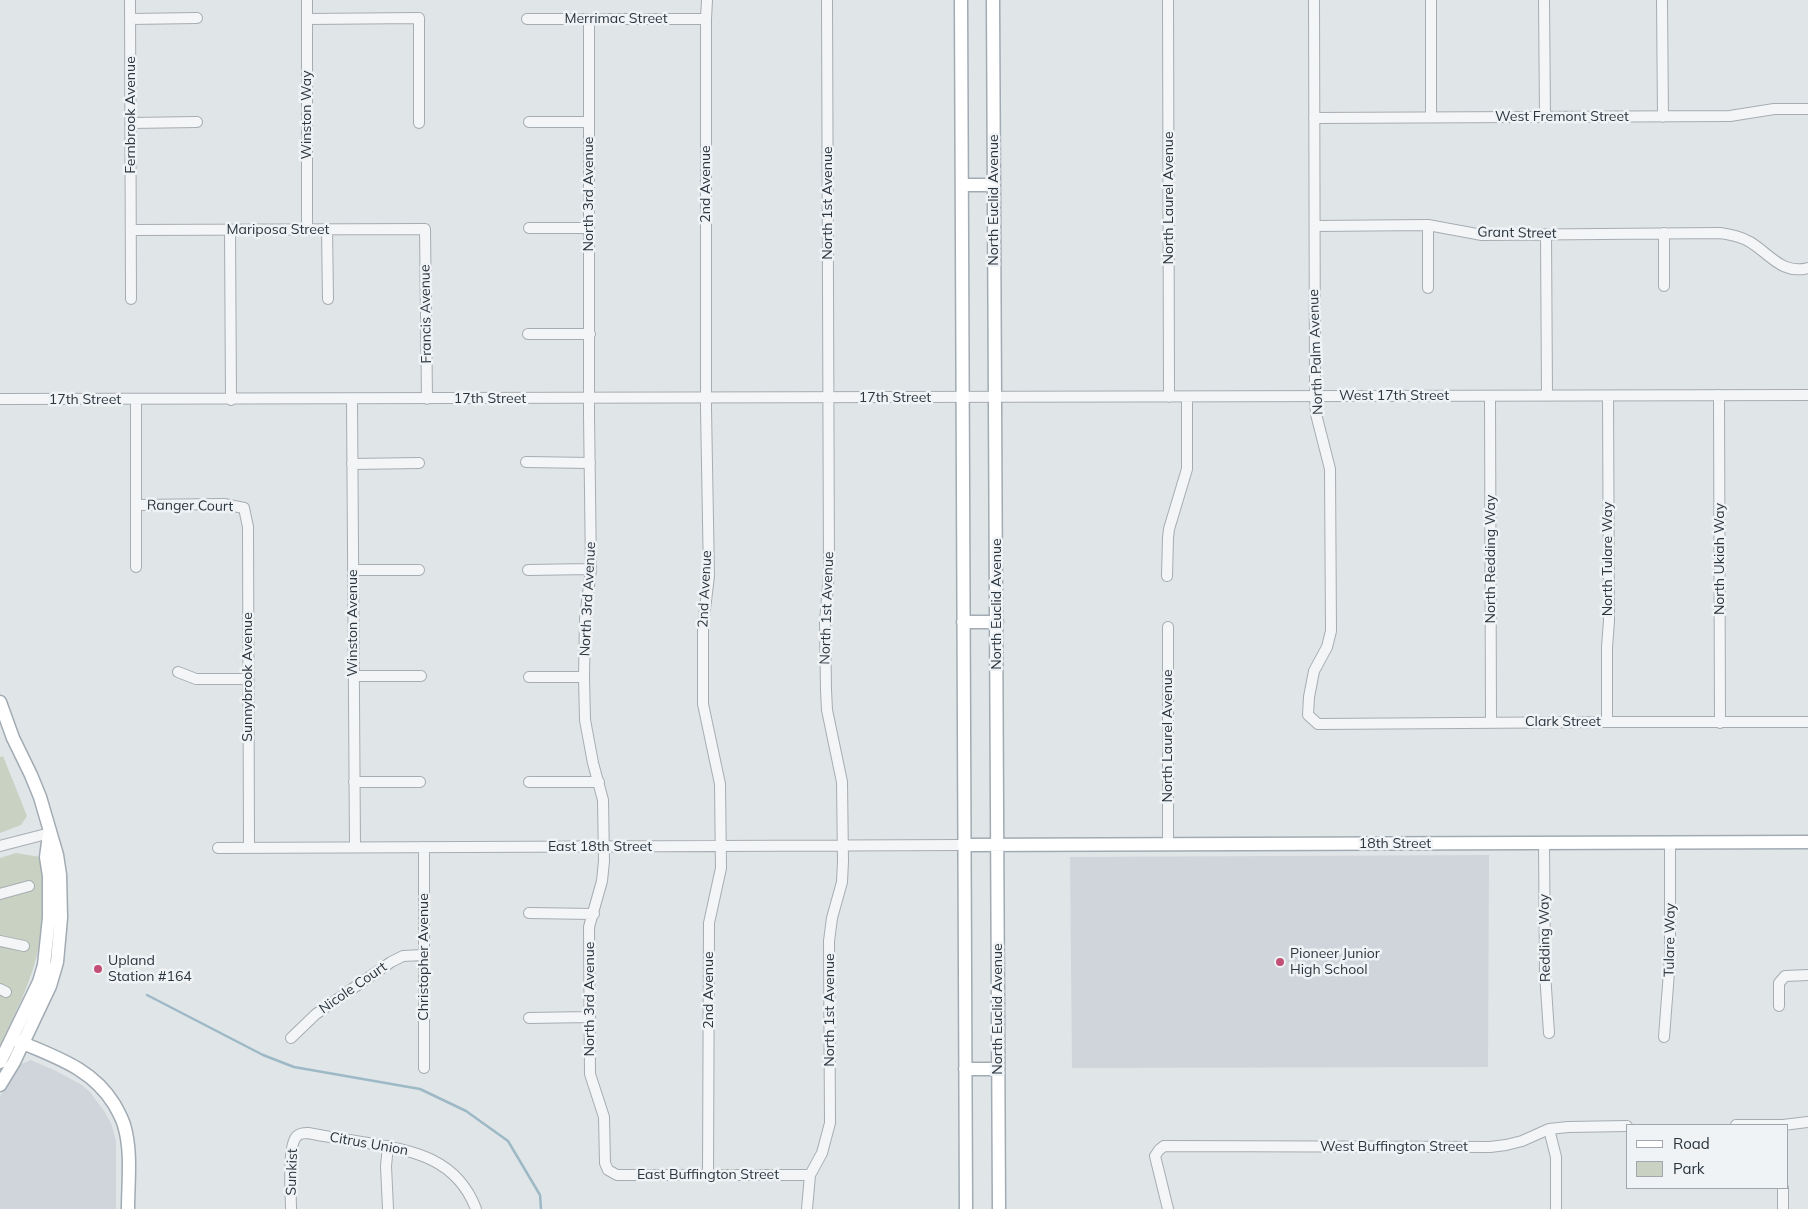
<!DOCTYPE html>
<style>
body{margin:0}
#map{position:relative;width:1808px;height:1209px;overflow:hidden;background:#e0e5e8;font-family:Mulish,sans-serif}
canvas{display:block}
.legend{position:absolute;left:1626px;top:1124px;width:162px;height:65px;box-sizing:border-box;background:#f0f3f6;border:1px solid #a1a7ac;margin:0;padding:6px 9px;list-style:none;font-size:15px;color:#2a353e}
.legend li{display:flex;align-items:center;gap:10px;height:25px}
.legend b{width:25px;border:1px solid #a1a7ac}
</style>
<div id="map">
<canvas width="1808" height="1209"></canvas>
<ul class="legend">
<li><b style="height:6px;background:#fff"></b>Road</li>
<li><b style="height:14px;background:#c9d1c2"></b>Park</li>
</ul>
</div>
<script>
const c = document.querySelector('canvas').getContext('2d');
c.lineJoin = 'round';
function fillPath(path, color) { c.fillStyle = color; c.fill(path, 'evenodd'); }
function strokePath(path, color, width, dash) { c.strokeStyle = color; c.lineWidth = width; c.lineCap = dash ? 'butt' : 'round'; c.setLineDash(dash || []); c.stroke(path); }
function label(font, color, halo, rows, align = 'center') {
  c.font = font + ' Mulish,sans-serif'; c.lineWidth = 5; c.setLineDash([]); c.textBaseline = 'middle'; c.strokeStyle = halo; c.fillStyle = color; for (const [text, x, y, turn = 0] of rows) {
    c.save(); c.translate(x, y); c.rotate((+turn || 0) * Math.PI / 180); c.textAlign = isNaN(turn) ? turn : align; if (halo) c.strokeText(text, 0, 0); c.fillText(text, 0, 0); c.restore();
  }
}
const built = new Path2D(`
 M1489 855 1488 1067 1072 1068 1070 857Z
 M31 1060 56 1071 82 1085 90 1092 104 1111 111 1123 116 1141V1209H0V1096L21 1064Z`);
const green = new Path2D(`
 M3 756 27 816 21 825 0 833V757Z
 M16 853 40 857C43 887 45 916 39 946 32 981 15 1014 0 1046V858Z`);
const stream = new Path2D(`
 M147 995 263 1055 294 1067 420 1089 466 1111 508 1141 540 1195 541 1209`);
const minor = new Path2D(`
 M130 0 131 299
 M307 0V229
 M707 0 706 19V409L709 576 703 625V704L720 784 721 868 709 923 708 1175
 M1168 0 1169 397
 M1314 0 1315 396 1316 414 1330 469 1331 631 1327 647 1314 671 1309 697 1308 715 1318 724 1607 722H1808
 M1431 0V117
 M1544 0 1545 116
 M1662 0 1663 117
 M130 19 197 18
 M307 19 419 18V123
 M527 19H706
 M589 20V415L591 569 585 619 584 677 585 720 593 763 603 800 604 861 602 881 589 927 590 1074 604 1117 605 1163 608 1170 617 1175H810
 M1314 118 1730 116 1774 109H1808
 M529 122H589
 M131 123 197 122
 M1428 225V288
 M1315 226 1428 225 1482 235 1720 233C1731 235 1740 236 1750 242 1770 254 1782 275 1808 268
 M529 228H589
 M327 229 328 299
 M131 230 425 229 427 399
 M230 230 231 400
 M1664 233V286
 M1546 234 1547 396
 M528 334H590
 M1719 395 1720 723
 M1490 396 1491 723
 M0 399 1808 395
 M136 400V567
 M352 400 355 847
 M526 462 590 463
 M352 464 419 463
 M136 505 224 504 244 508 248 527 249 847
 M353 570H419
 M528 570 591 569
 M1167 576 1168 538 1169 529 1187 469V397
 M1168 627V844
 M178 672 196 679H248
 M354 676H421
 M529 677H584
 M1607 722V647L1609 621 1608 396
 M354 782H420
 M529 782H599
 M1544 843 1545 973 1549 1033
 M0 846 50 833
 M218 848 964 845
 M0 894 29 886
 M529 913 594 914
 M0 941 24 946
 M0 989 6 992
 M1779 1006V983L1785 976 1808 975
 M529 1018 590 1017
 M1664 1037 1670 959V843
 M291 1038 316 1014 391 962 403 956 423 955
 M424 1068V847
 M1736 1125H1783L1808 1122
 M1549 1129 1556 1157V1209
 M1783 1188V1209
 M291 1209C291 1194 287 1145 297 1136 300 1133 304 1133 308 1133 328 1137 348 1140 368 1143 415 1151 457 1159 476 1209
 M388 1209 386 1166 388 1146
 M807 1209 810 1175 822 1153 830 1123 829 941 832 918 842 882 843 861 842 782 827 710 826 690 825 622 829 573 827 0
 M1168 1209 1155 1156 1159 1150 1164 1146 1490 1147 1506 1145 1522 1141 1549 1129 1568 1127 1627 1126`);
const major = new Path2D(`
 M961 0 966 1209
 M993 0 999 1209
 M963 185H994
 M963 622H997
 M0 702 13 738 31 775 40 797 57 855 60 875 61 918 57 962 50 986 14 1062 0 1085
 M964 845 1808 842
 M16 1040C54 1057 91 1067 114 1104 118 1111 122 1118 124 1125 132 1151 128 1182 128 1209
 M0 1062 39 982 44 965 49 918V876L46 857 49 835
 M965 1069H998`);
const markers = [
 [1280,962,5,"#c44f76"],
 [98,969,5,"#c44f76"]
];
const streetNames = [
 ["Merrimac Street",616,19],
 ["Fernbrook Avenue",131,115,-90],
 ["Winston Way",307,115,-90],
 ["West Fremont Street",1562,117],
 ["2nd Avenue",706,184,-90],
 ["North 3rd Avenue",589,194,-90],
 ["North Laurel Avenue",1169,198,-90],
 ["North Euclid Avenue",994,200,-90],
 ["North 1st Avenue",828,203,-90],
 ["Mariposa Street",278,230],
 ["Grant Street",1517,233,1],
 ["Francis Avenue",426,314,-91],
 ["North Palm Avenue",1316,352,-92],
 ["West 17th Street",1394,396],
 ["17th Street",895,398],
 ["17th Street",490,399],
 ["17th Street",85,400],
 ["Ranger Court",190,506,1],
 ["North Redding Way",1491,559,-90],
 ["North Tulare Way",1608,559,-90],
 ["North Ukiah Way",1720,559,-90],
 ["2nd Avenue",705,589,-87],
 ["North 3rd Avenue",588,599,-87],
 ["North Euclid Avenue",997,604,-90],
 ["North 1st Avenue",827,608,-88],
 ["Winston Avenue",353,623,-90],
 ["Sunnybrook Avenue",248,677,-90],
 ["Clark Street",1563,722],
 ["North Laurel Avenue",1168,736,-90],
 ["18th Street",1395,844],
 ["East 18th Street",600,847],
 ["Redding Way",1545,938,-91],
 ["Tulare Way",1670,940,-89],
 ["Christopher Avenue",424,957,-90],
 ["Nicole Court",353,988,-35],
 ["2nd Avenue",709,990,-90],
 ["North 3rd Avenue",590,999,-90],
 ["North Euclid Avenue",998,1009,-90],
 ["North 1st Avenue",830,1010,-90],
 ["Citrus Union",369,1144,10],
 ["West Buffington Street",1394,1147],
 ["Sunkist",292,1172,-88],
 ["East Buffington Street",708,1175]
];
const poiNames = [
 ["Pioneer Junior",1290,954],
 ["High School",1290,970],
 ["Upland",108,961],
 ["Station #164",108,977]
];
fillPath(built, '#cfd5da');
fillPath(green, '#c9d1c2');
strokePath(stream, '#9eb9c6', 2.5);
strokePath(minor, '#a6adb2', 12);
strokePath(major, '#a1abb3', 15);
strokePath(minor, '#f3f5f7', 10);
strokePath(major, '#fff', 12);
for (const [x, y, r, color] of markers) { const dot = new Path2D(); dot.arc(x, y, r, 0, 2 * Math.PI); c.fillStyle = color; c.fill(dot); strokePath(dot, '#f0f3f6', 2); }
label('14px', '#2a353e', '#f0f3f6', streetNames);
label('14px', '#2a353e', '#f0f3f6', poiNames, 'left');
</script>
